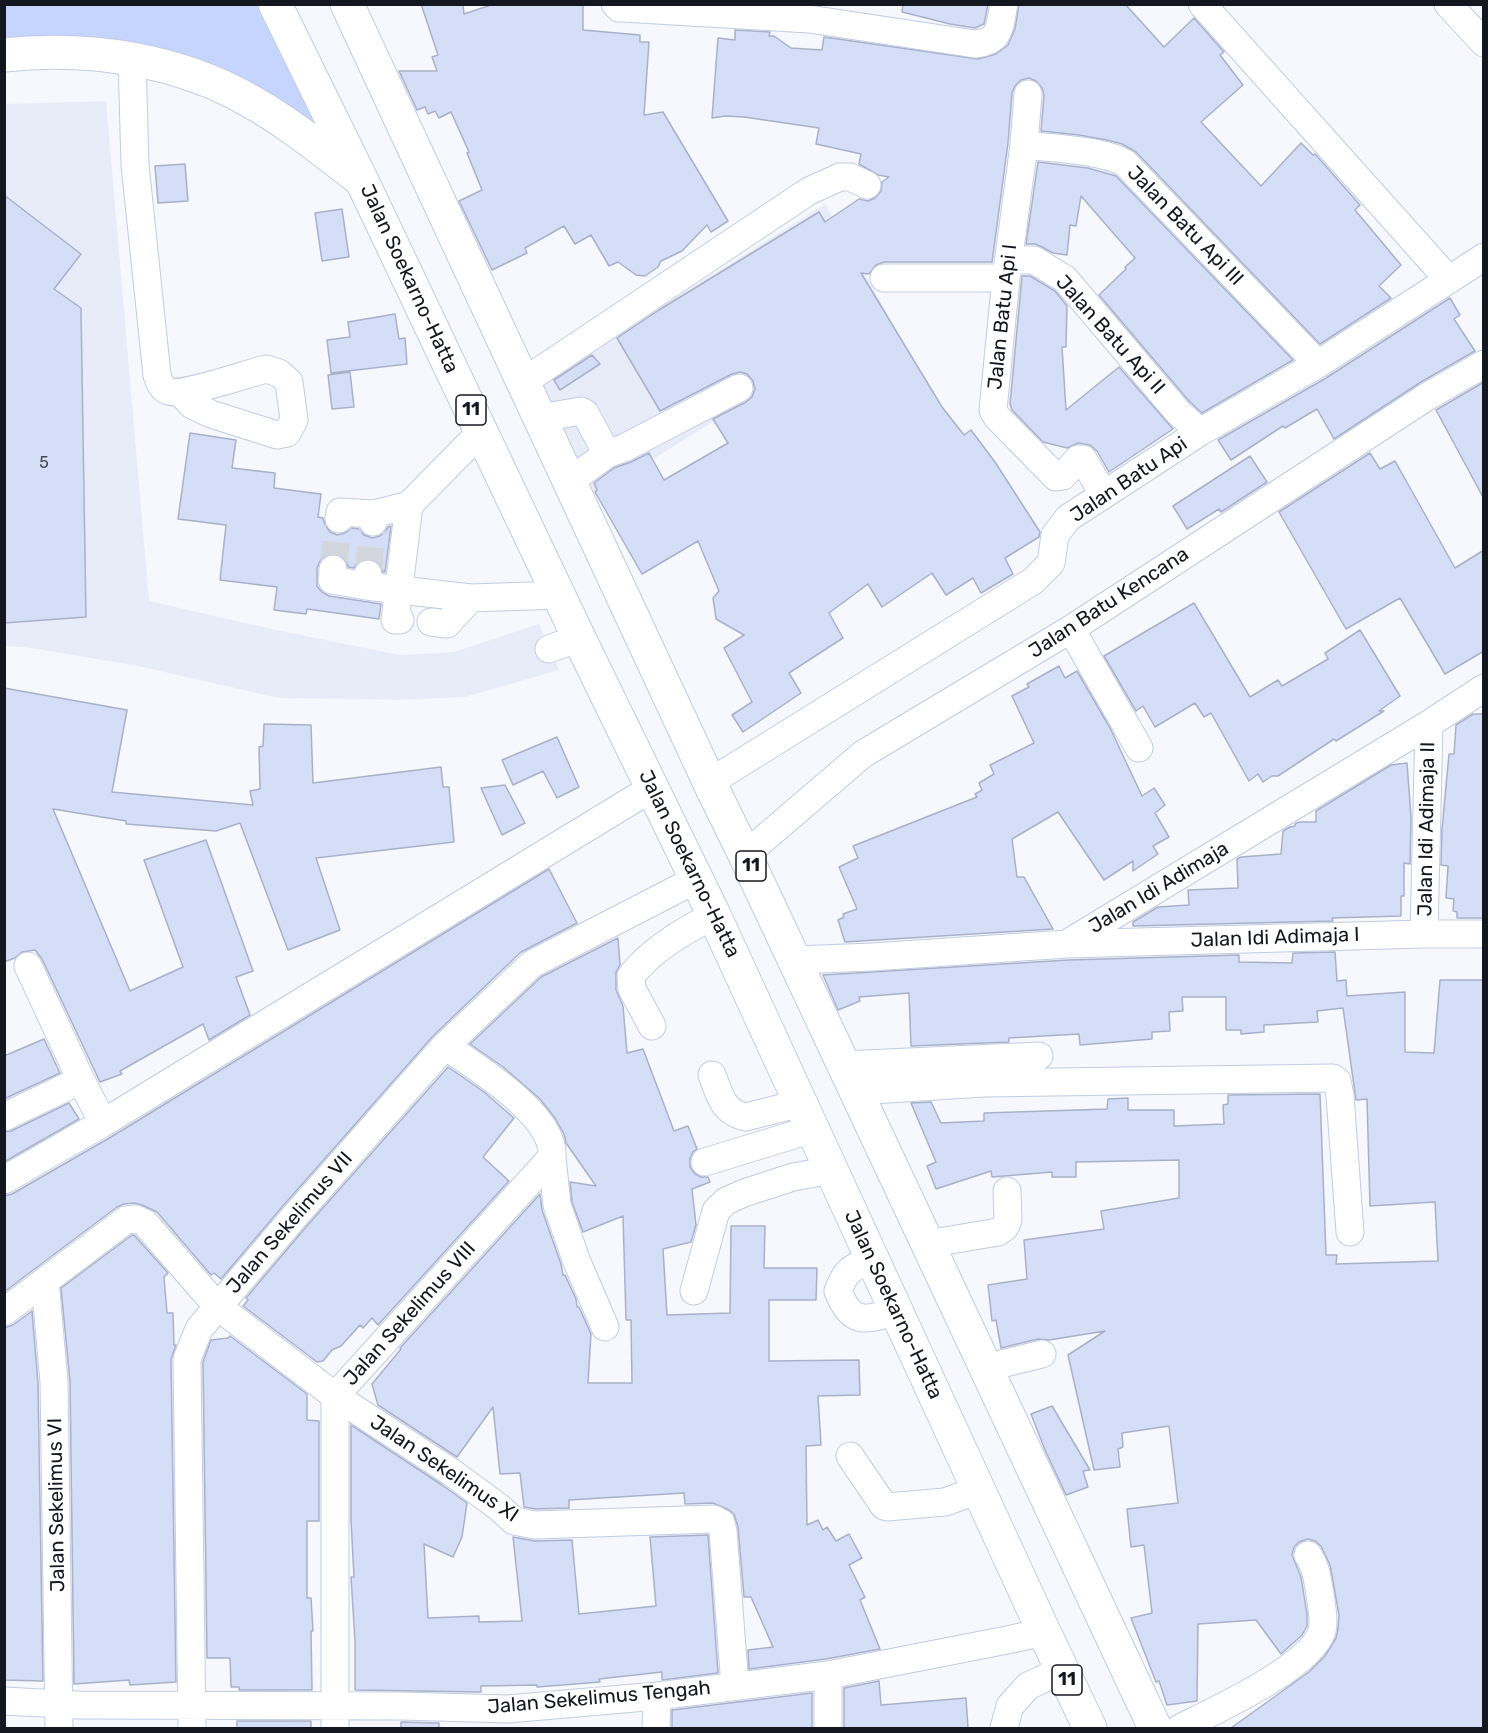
<!DOCTYPE html>
<style>
body{margin:0}
#map{position:relative;width:1488px;height:1733px;overflow:hidden;background:#f6f8fe;font-family:Rubik,sans-serif}
canvas{display:block}
.frame{position:absolute;inset:0;border:6px solid #14171f;pointer-events:none}
</style>
<div id="map">
<canvas width="1488" height="1733"></canvas>
<div class="frame"></div>
</div>
<script>
const c = document.querySelector('canvas').getContext('2d');
c.lineJoin = 'round';
function fillPath(path, color) { c.fillStyle = color; c.fill(path, 'evenodd'); }
function strokePath(path, color, width, dash) { c.strokeStyle = color; c.lineWidth = width; c.lineCap = dash ? 'butt' : 'round'; c.setLineDash(dash || []); c.stroke(path); }
function label(font, color, halo, rows, align = 'center') {
  c.font = font + ' Rubik,sans-serif'; c.lineWidth = 4.5; c.setLineDash([]); c.textBaseline = 'middle'; c.strokeStyle = halo; c.fillStyle = color; for (const [text, x, y, turn = 0] of rows) {
    c.save(); c.translate(x, y); c.rotate((+turn || 0) * Math.PI / 180); c.textAlign = isNaN(turn) ? turn : align; if (halo) c.strokeText(text, 0, 0); c.fillText(text, 0, 0); c.restore();
  }
}
const built = new Path2D(`
 M106 101 149 601 276 630 400 655 454 652 539 624 559 670 465 697 400 700 279 698 138 666 25 647 5 646V104Z
 M825 204 887 313 594 496 542 382Z`);
const green = new Path2D(`
 M4 5H271L351 167 251 97 5 51Z`);
const building = new Path2D(`
 M421 4H463L464 14 494 4H583V30L640 35V42H649L644 115 663 112 728 221 711 232 707 225 682 251 661 261 658 267 645 276 636 275 618 262 609 266 591 235 575 244 564 226 525 248 527 253 492 270 459 201 482 190 467 153 469 152 451 112 439 118 435 111 428 114 425 107 417 110 399 71H437L432 57 438 55Z
 M903 4H988L984 24 975 28 950 24 902 12Z
 M1019 4H1125L1164 47 1194 18 1224 52 1220 55 1243 85 1201 122 1261 186 1301 143 1313 155 1315 154 1360 205 1355 210 1401 265 1379 286 1391 298 1320 344 1136 152 1122 144 1107 140 1079 135 1041 131 1044 95 1042 88 1036 81 1029 78 1021 80 1015 86 1012 93 1008 143 992 262H884L876 265 869 274 861 273 942 407 964 435 971 430 995 462 1040 532 1039 537 1005 558 1013 574 981 593 973 578 946 595 932 573 882 607 868 584 829 613 843 638 789 673 801 693 743 732 732 715 752 702 724 648 744 635 716 619 713 598 719 591 698 541 642 574 595 492 597 490 594 483 614 468 631 462 649 453 664 480 728 443 713 419 746 402 752 397 755 389 753 381 747 374 740 372 732 374 660 411 617 338 659 310 819 212 825 222 859 199 868 201 875 198 881 191 882 182 889 177 878 175 859 164 861 154 816 144 819 128 744 117 725 116 712 118 718 38 735 40V30L770 32 769 36H774L791 48 822 50 824 37 978 59 996 54 1008 45 1015 29Z
 M1038 162 1088 168 1116 176 1293 360 1202 413 1189 401 1099 295 1126 269 1125 267 1135 258 1081 196 1076 226 1070 225 1067 255 1053 253 1042 247 1035 244H1026Z
 M185 164 188 201 158 203 155 166Z
 M4 195 81 254 54 289 81 308 86 617 4 623Z
 M342 209 349 257 322 261 315 213Z
 M1022 276H1030L1055 291 1067 306 1066 347H1062L1066 410 1119 367 1173 429 1109 472 1097 451 1090 445 1078 443 1067 448 1043 442 1012 410 1010 404Z
 M1450 298 1460 315 1454 319 1475 351 1421 382 1334 439 1317 409 1285 428 1283 426 1231 460 1218 440 1326 378Z
 M395 314 399 339 405 338 407 364 331 373 327 340 350 337 348 322Z
 M592 355 600 364 560 390 554 380Z
 M350 372 354 407 332 409 328 375Z
 M1484 382V499L1436 410Z
 M190 433 236 440 232 468 275 473 274 488 321 494 318 517 323 518 325 525 330 532 337 535 345 533 352 528 359 529 364 535 372 538 380 536 385 532 388 527 391 526 385 572H383L378 562 371 559 362 560 356 564 354 568 348 567 347 562 343 557 334 553 326 555 321 559 317 568V586L322 592 329 596 381 604 379 619 307 609 306 614 274 610 277 587 220 580 226 525 178 519Z
 M1370 453 1380 469 1395 461 1455 568 1484 550V651L1445 674 1400 598 1346 629 1279 512Z
 M1250 456 1267 482 1221 512 1219 509 1187 529 1173 506Z
 M1194 603 1250 697 1278 680 1282 686 1328 659 1325 653 1360 630 1400 696 1379 711H1384L1336 741 1334 739 1278 776H1272L1263 782 1258 774 1249 781 1211 713 1204 717 1195 703 1155 727 1143 706 1136 711 1104 656Z
 M1059 666 1065 678 1077 671 1110 728 1142 796 1154 788 1165 805 1155 813 1169 837 1153 846 1158 854 1133 871V861L1104 880 1058 812 1012 839 1017 877H1024L1053 929 845 942 838 920 844 917 843 914 857 909 839 867 858 858 853 846 977 797 975 794 982 790 979 783 994 774 990 765 1034 743 1012 696 1029 687 1027 684Z
 M4 688 127 710 112 792 253 805 250 791 260 789 259 747 263 746 264 724 311 725 313 783 441 767 443 787H449L454 842 316 858 340 930 288 950 240 823 216 831 126 824V821L53 809 130 991 183 967 144 860 206 840 253 971 236 977 250 1015 209 1040 203 1024 120 1071 122 1074 100 1082 42 959 35 950 22 952 15 958 4 962Z
 M1473 714H1484V918H1457V912L1453 911 1454 899 1446 898 1448 866 1441 865 1442 829 1449 754H1454L1456 725Z
 M557 737 579 787 557 798 543 771 513 785 502 760Z
 M1407 763 1411 817 1410 864 1404 863V896H1401V916L1332 918 1333 921 1133 926V922L1158 907 1189 905 1188 890 1238 888 1237 859 1241 857 1281 854 1283 831 1290 827 1295 826V824L1299 822H1316V811L1391 765Z
 M505 785 525 823 502 835 481 788Z
 M549 869 577 923 521 952 434 1035 282 1207 221 1279 214 1273 211 1275 157 1212 142 1205 134 1203 124 1204 117 1207 4 1292V1196L12 1194 111 1137Z
 M618 938 620 965 616 972V990L623 1006 627 1053 643 1049 674 1131 688 1126 697 1149 693 1152 690 1158V1167L695 1174 701 1177H708L710 1182 692 1189 696 1225 691 1242 663 1249 667 1315 730 1313 731 1226H765L764 1268H817L816 1300H769V1361L859 1360 860 1395 818 1396 821 1445 806 1446 807 1525 818 1520 823 1530 827 1527 836 1541 849 1534 862 1558 849 1565 865 1597 860 1600 880 1649 826 1659 749 1669 748 1650 773 1647 751 1597H744L738 1527 734 1514 729 1510 713 1503 685 1504 684 1493 569 1500V1508L536 1509 524 1507 520 1473 500 1474 493 1407 457 1457 378 1405 372 1384 401 1349 400 1348 540 1194 542 1210 561 1264 563 1275H565L576 1299 577 1307H579L591 1334 588 1383H632L631 1320H626L623 1216 583 1232 572 1202 570 1182 596 1186 566 1143 564 1134 555 1118 540 1099 503 1067 470 1044 541 977Z
 M1335 952 1337 981 1346 980 1347 996 1405 992V1052L1434 1053 1440 980H1484V1728H1231L1309 1672 1325 1656 1336 1638 1338 1629 1339 1615 1330 1565 1321 1546 1315 1541 1308 1539 1299 1542 1294 1547 1292 1555 1301 1577 1307 1614V1626L1302 1635 1281 1654 1256 1620 1198 1624 1197 1701 1167 1705 1159 1681 1156 1682 1131 1618 1152 1613 1144 1545 1131 1547 1127 1509 1178 1503 1169 1426 1122 1433 1123 1447 1118 1449 1120 1467 1094 1470 1068 1355 1105 1331 1049 1340 1038 1339 1001 1348 996 1320 992 1321 988 1285 1027 1279 1024 1240 1104 1229 1101 1211 1179 1198V1160L1076 1162V1177H1052V1172L992 1177 991 1171 936 1189 927 1166 936 1162 911 1103 931 1102 941 1123 984 1121V1113L1107 1109 1108 1099 1128 1098V1110H1174V1126L1224 1124 1223 1105 1228 1104V1095L1320 1094 1326 1255H1337L1336 1264 1438 1261 1435 1202 1370 1206 1367 1099 1356 1100 1343 1008 1317 1011 1318 1022 1264 1025V1032L1241 1034V1030H1226V997H1182L1183 1011 1169 1012 1170 1031 1152 1032V1039L1080 1045 1079 1034 1009 1038V1042L911 1046 909 993 859 997 860 1001 838 1010 823 975 1068 960 1239 955V962L1292 963 1293 953Z
 M44 1039 60 1073 4 1099V1056Z
 M448 1067 484 1092 514 1118 483 1157 509 1181 378 1325 372 1318 363 1328 360 1325 341 1346 332 1350 323 1361 317 1362 243 1306 248 1300 246 1298 306 1227Z
 M69 1103 79 1119 4 1162V1132L11 1131Z
 M132 1235 135 1236 168 1273 164 1277 167 1313H173L174 1345H176L171 1359 176 1682 130 1685 129 1680 74 1684 70 1382 61 1288Z
 M32 1311 38 1383 43 1681 4 1680V1328L13 1325Z
 M230 1336 307 1394V1420L319 1421V1521H307V1598H311L313 1631H311L312 1690H239V1687H231L230 1658H207L203 1362 211 1340 228 1338Z
 M1052 1406 1090 1470 1083 1471 1088 1487 1066 1495 1045 1450 1031 1414Z
 M351 1425 442 1485 467 1503 462 1537 453 1557 424 1544 428 1618 479 1616V1622L522 1621 513 1537 535 1541 572 1540 579 1614 656 1606 650 1537 708 1535 718 1673 662 1680V1672L599 1679 600 1682 537 1687V1685L481 1686V1692L355 1690V1641L351 1577H354L351 1520Z
 M879 1681 881 1705 966 1698 968 1728H844V1688Z
 M812 1693V1728H672V1710Z
 M237 1721H311V1728H237Z
 M401 1722 439 1723V1728H401Z`);
const minorTunnel = new Path2D(`
 M333 569 339 519
 M368 574 373 522`);
const minor = new Path2D(`
 M615 4 619 8H623L809 19 975 44C1002 41 999 27 1004 4
 M1202 4 1449 280
 M1448 4 1484 43
 M132 59 135 165 157 375C159 381 161 388 168 391 180 397 249 373 266 369L279 373 289 382 294 420 287 433 277 435 211 414 192 405 181 393
 M1028 94 1024 145 1006 278 993 410 997 417 1056 477 1063 476 1078 459H1083L1103 494
 M1024 145C1051 148 1103 150 1125 163L1318 364
 M1009 260H1034L1065 279 1178 412 1200 432
 M884 278H1006
 M523 382 809 191 840 177H850L867 185
 M540 418 581 411 585 413 607 454
 M570 481 607 454 624 448 739 388
 M339 519 340 512 374 514
 M373 522 374 514 409 505 481 432
 M333 569 332 580 366 586
 M368 574 366 586 471 598 559 595
 M400 620H395L409 505
 M431 622 447 624 471 598
 M1071 629 1139 748
 M549 649 579 638
 M710 782 1033 581 1051 563 1055 535 1068 518 1200 432 1318 364 1484 257
 M745 855 863 754 1071 629 1428 396 1484 364
 M1424 934 1429 724
 M1068 943 1429 724 1484 688
 M795 960 872 957 1067 944 1424 934H1484
 M28 966 81 1080 103 1123
 M652 1026 632 989 631 976C652 949 684 931 714 915
 M844 1065 1039 1056
 M712 1075C720 1095 722 1112 746 1117L801 1103
 M856 1091 984 1083 1333 1078 1337 1081 1340 1096 1350 1232
 M4 1117 81 1080
 M552 1157 557 1205 577 1262 605 1327
 M705 1162 813 1129
 M4 1180 103 1123 652 788
 M927 1244 998 1232 1005 1227 1008 1220 1007 1191
 M872 1259C852 1268 846 1269 838 1291 851 1325 865 1321 896 1311
 M45 1281 54 1382 59 1728
 M694 1291 716 1211 726 1201 744 1193 793 1177 832 1170
 M4 1312 126 1220 136 1219 145 1223 217 1306 335 1396 451 1472 500 1508 514 1521 535 1525 714 1519 721 1523 723 1531 735 1686
 M985 1368 1042 1354
 M850 1456 884 1506 887 1507 945 1502 978 1490
 M828 1675V1728
 M4 1701 79 1705 402 1706 508 1709 657 1696 828 1675 1012 1639 1044 1632
 M192 1728 187 1359 199 1329 294 1217 445 1046 532 964 697 879
 M335 1728V1396L552 1157C556 1116 476 1067 445 1046
 M656 1728 657 1696
 M1004 1728 1010 1706 1028 1686 1062 1670
 M1180 1728C1214 1711 1311 1667 1322 1631 1325 1619 1321 1605 1320 1594 1317 1579 1317 1568 1308 1555`);
const highway = new Path2D(`
 M275 4 362 181 579 638 714 915 1044 1632 1090 1728
 M347 4 713 790 745 855 1155 1728
 M4 55C88 46 178 59 252 102 289 123 322 150 356 176`);
const numberNames = [
 ["5",44,463]
];
const shields = [
 [471,410,30],
 [751,866,30],
 [1067,1680,30]
];
const shieldNames = [
 ["11",471,410],
 ["11",751,866],
 ["11",1067,1680]
];
const streetNames = [
 ["Jalan Batu Api III",1185,226,46],
 ["Jalan Soekarno-Hatta",409,279,65],
 ["Jalan Batu Api I",1003,317,-84],
 ["Jalan Batu Api II",1110,335,48],
 ["Jalan Batu Api",1129,480,-34],
 ["Jalan Batu Kencana",1109,603,-33],
 ["Jalan Idi Adimaja II",1427,829,-89],
 ["Jalan Soekarno-Hatta",689,864,64],
 ["Jalan Idi Adimaja",1159,888,-31],
 ["Jalan Idi Adimaja I",1275,938,-2],
 ["Jalan Sekelimus VII",290,1223,-49],
 ["Jalan Soekarno-Hatta",893,1305,65],
 ["Jalan Sekelimus VIII",410,1314,-48],
 ["Jalan Sekelimus XI",444,1469,34],
 ["Jalan Sekelimus VI",57,1505,-91],
 ["Jalan Sekelimus Tengah",599,1698,-5]
];
fillPath(built, '#e8ecf9');
fillPath(green, '#c6d5fe');
fillPath(building, '#d5def7');
strokePath(building, '#a9b1c9', 1.5);
strokePath(minorTunnel, '#d4d6dd', 27, [27, 14]);
strokePath(minor, '#c2cbe4', 29);
strokePath(highway, '#c2cbe4', 35);
strokePath(minor, '#fff', 27);
strokePath(highway, '#fff', 33);
label('16px', '#444955', null, numberNames);
for (const [x, y, w] of shields) { const box = new Path2D(); box.roundRect(x - w / 2, y - 15, w, 30, 4.5); c.fillStyle = '#fff'; c.fill(box); strokePath(box, '#14171f', 1.5); }
label('bold 18px', '#14171f', null, shieldNames);
label('20px', '#14171f', '#fff', streetNames);
</script>
